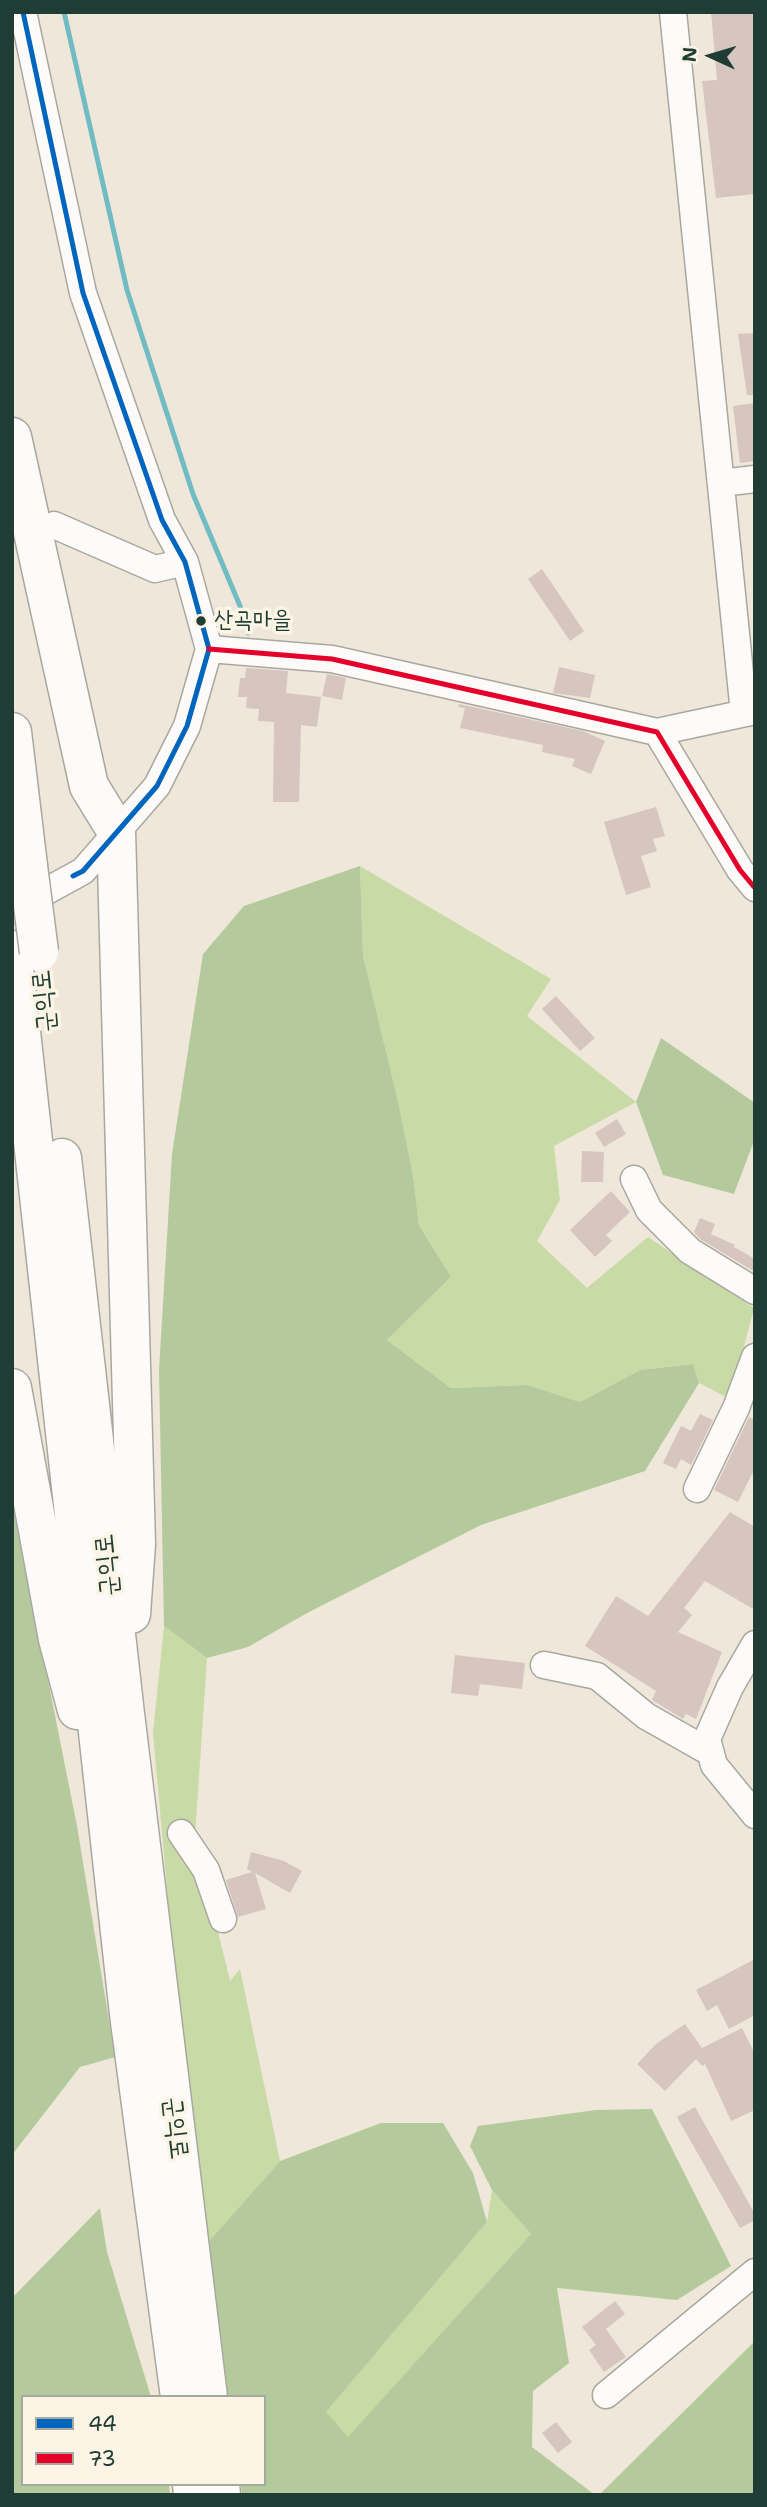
<!DOCTYPE html>
<meta charset="utf-8">
<style>
body{margin:0}
#map{position:relative;width:767px;height:2507px;overflow:hidden;background:#efe7d9;font-family:"Shantell Sans",sans-serif}
canvas{display:block}
.frame{position:absolute;inset:0;border:14px solid #1f3d34;pointer-events:none}
.legend{position:absolute;left:21px;top:2395px;width:245px;height:91px;box-sizing:border-box;background:#fcf5e5;border:2px solid #a4ab9e;margin:0;padding:9px 12px;list-style:none;font-size:21px;color:#1f3d34}
.legend li{display:flex;align-items:center;gap:14px;height:35px}
.legend b{width:35px;border:2px solid #a4ab9e}
.north{position:absolute;left:676px;top:21px;width:70px;height:70px;-webkit-text-stroke:5px #fcf5e5;paint-order:stroke;rotate:274deg;font-size:19px;font-weight:700;line-height:28px;text-align:center;color:#1f3d34}
.north::after{content:'';display:block;margin:auto;width:24px;height:32px;background:#1f3d34;clip-path:polygon(50% 0,100% 100%,50% 72%,0 100%)}
</style>
<div id="map">
<canvas width="767" height="2507"></canvas>
<div class="frame"></div>
<ul class="legend">
<li><b style="height:9px;background:#0065bd"></b>44</li>
<li><b style="height:9px;background:#e4002b"></b>73</li>
</ul>
<div class="north">N</div>
</div>
<script>
const c = document.querySelector('canvas').getContext('2d');
c.lineJoin = 'round';
function fillPath(path, color) { c.fillStyle = color; c.fill(path, 'evenodd'); }
function strokePath(path, color, width, dash) { c.strokeStyle = color; c.lineWidth = width; c.lineCap = dash ? 'butt' : 'round'; c.setLineDash(dash || []); c.stroke(path); }
function label(font, color, halo, rows, align = 'center') {
  c.font = font + ' "Shantell Sans","Poor Story",sans-serif'; c.lineWidth = 7; c.setLineDash([]); c.textBaseline = 'middle'; c.strokeStyle = halo; c.fillStyle = color; for (const [text, x, y, turn = 0] of rows) {
    c.save(); c.translate(x, y); c.rotate((+turn || 0) * Math.PI / 180); c.textAlign = isNaN(turn) ? turn : align; if (halo) c.strokeText(text, 0, 0); c.fillText(text, 0, 0); c.restore();
  }
}
const green = new Path2D(`
 M360 866 551 979 527 1016 636 1102 554 1146 560 1200 537 1241 587 1288 648 1237 754 1308 730 1399 699 1383 692 1364 640 1370 580 1402 528 1385 451 1388 387 1340 451 1277 419 1225 413 1175 398 1101 363 956Z
 M164 1626 207 1658 195 1836 230 1981 240 1969 280 2161 202 2249 181 2044 153 1733Z
 M492 2190 531 2234 348 2438 325 2413 487 2222Z`);
const forest = new Path2D(`
 M360 866 363 956 398 1101 413 1175 419 1225 451 1277 387 1340 451 1388 528 1385 580 1402 640 1370 693 1364 699 1383 645 1471 481 1525 307 1613 248 1647 207 1658 164 1626 159 1370 172 1154 203 954 244 906Z
 M661 1038 755 1103V1138L734 1194 663 1175 636 1102Z
 M12 1499 77 1826 115 2057 80 2067 12 2155V1671L14 1670 12 1665Z
 M652 2109 731 2266 677 2300 557 2288 569 2363 533 2391 532 2447 595 2495H242L241 2484H264V2397H226L202 2249 280 2161 381 2123H443L473 2173 487 2222 326 2412 348 2437 531 2234 492 2190 470 2146 478 2126 596 2110Z
 M100 2208 107 2252 151 2397H23V2484H169L170 2495H12V2298Z
 M755 2341V2495H599Z`);
const stream = new Path2D(`
 M64 12 127 290 193 494 240 606 248 633`);
const building = new Path2D(`
 M711 12H755V194L716 198 702 81 717 80Z
 M755 333V395H747L738 334Z
 M755 403V461L740 463 733 406Z
 M542 569 584 631 570 641 528 579Z
 M559 667 595 675 590 698 553 693Z
 M246 668 288 671 286 693 321 697 317 727 301 725 299 802H273L274 722 258 721 259 709 246 708 247 697H238L240 678H245Z
 M327 674 346 678 342 700 322 696Z
 M459 704 583 731 605 741 591 774 572 766 575 759 542 752 543 745 460 728 465 708 458 707Z
 M656 807 665 836 653 839 657 851 641 856 651 887 626 895 604 822Z
 M556 996 595 1038 580 1051 542 1009Z
 M617 1119 626 1134 604 1147 595 1133Z
 M582 1151 604 1152 603 1182H581Z
 M611 1191 630 1212 606 1235 612 1241 595 1257 570 1230Z
 M700 1218 715 1224 711 1234 735 1245 734 1247 755 1259V1272L700 1239 694 1232Z
 M700 1414 713 1420 691 1465 681 1459 676 1469 663 1463 681 1426 691 1431Z
 M749 1417 755 1420V1468L738 1502 714 1490Z
 M730 1512 755 1527V1610L705 1581 684 1608 692 1615 678 1632 722 1652 696 1719 686 1714 683 1719 652 1700 656 1691 585 1646 616 1596 648 1616Z
 M455 1655 525 1663 522 1689 480 1684 478 1696 451 1693Z
 M251 1852 284 1861 302 1871 290 1893 255 1873 266 1909 238 1917 226 1880 252 1872 247 1869Z
 M755 1959V2015L729 2029 717 2005 707 2011 696 1990Z
 M685 2024 702 2048 742 2028 755 2054V2110L731 2121 705 2064 702 2066 696 2059 665 2091 637 2064 656 2044Z
 M695 2107 755 2214V2220L740 2228 677 2117Z
 M615 2301 625 2314 606 2329 626 2357 604 2372 589 2350 596 2345 582 2327Z
 M556 2422 572 2442 558 2453 542 2433Z`);
const minor = new Path2D(`
 M673 12 744 713
 M721 483 755 479
 M54 525 155 569 185 562
 M209 649 332 659 657 732 740 870 755 888
 M657 732 755 711
 M12 910 83 871 157 786 187 726 209 649 185 562 162 520 83 293 23 12
 M634 1179 649 1210 690 1251 755 1291
 M697 1489 736 1408 755 1357
 M755 1644 730 1687 707 1739 714 1765 755 1815
 M544 1665 597 1676 646 1716 711 1753
 M181 1833 206 1870 223 1919
 M606 2395 755 2272`);
const highway = new Path2D(`
 M12 437 89 786 116 830 136 1544 131 1614
 M12 732 28 866
 M12 950 129 2014 180 2397
 M62 1158 125 1714 208 2397
 M12 1388 58 1639 77 1710
 M192 2484 193 2495
 M220 2484 221 2495`);
const highwayBridge = new Path2D(`
 M28 866 39 952`);
const bus1 = new Path2D(`
 M23 12 83 293 162 520 185 562 209 649 187 726 157 786 83 871 73 876`);
const bus2 = new Path2D(`
 M209 649 332 659 657 732 740 870 755 888`);
const markers = [
 [201,621,6,"#1f3d34"]
];
const busNames = [
 ["산곡마을",214,621]
];
const streetNames = [
 ["군익로",45,1001,-96],
 ["군익로",108,1565,-96],
 ["군익로",175,2128,83]
];
fillPath(green, '#c8daa5');
fillPath(forest, '#b5ca9c');
strokePath(stream, '#71bcc3', 5);
fillPath(building, '#d6c6bf');
strokePath(minor, '#a9a89f', 29);
strokePath(highway, '#a9a89f', 41);
strokePath(minor, '#fdfbf9', 26);
strokePath(highway, '#fdfbf9', 38);
strokePath(highwayBridge, '#a9a89f', 41, []);
strokePath(highwayBridge, '#fdfbf9', 38);
strokePath(bus1, '#0065bd', 5);
strokePath(bus2, '#e4002b', 5);
for (const [x, y, r, color] of markers) { const dot = new Path2D(); dot.arc(x, y, r, 0, 2 * Math.PI); c.fillStyle = color; c.fill(dot); strokePath(dot, '#fcf5e5', 2.5); }
label('24px', '#1f3d34', '#fcf5e5', busNames, 'left');
label('26px', '#1f3d34', '#fcf5e5', streetNames);
</script>
